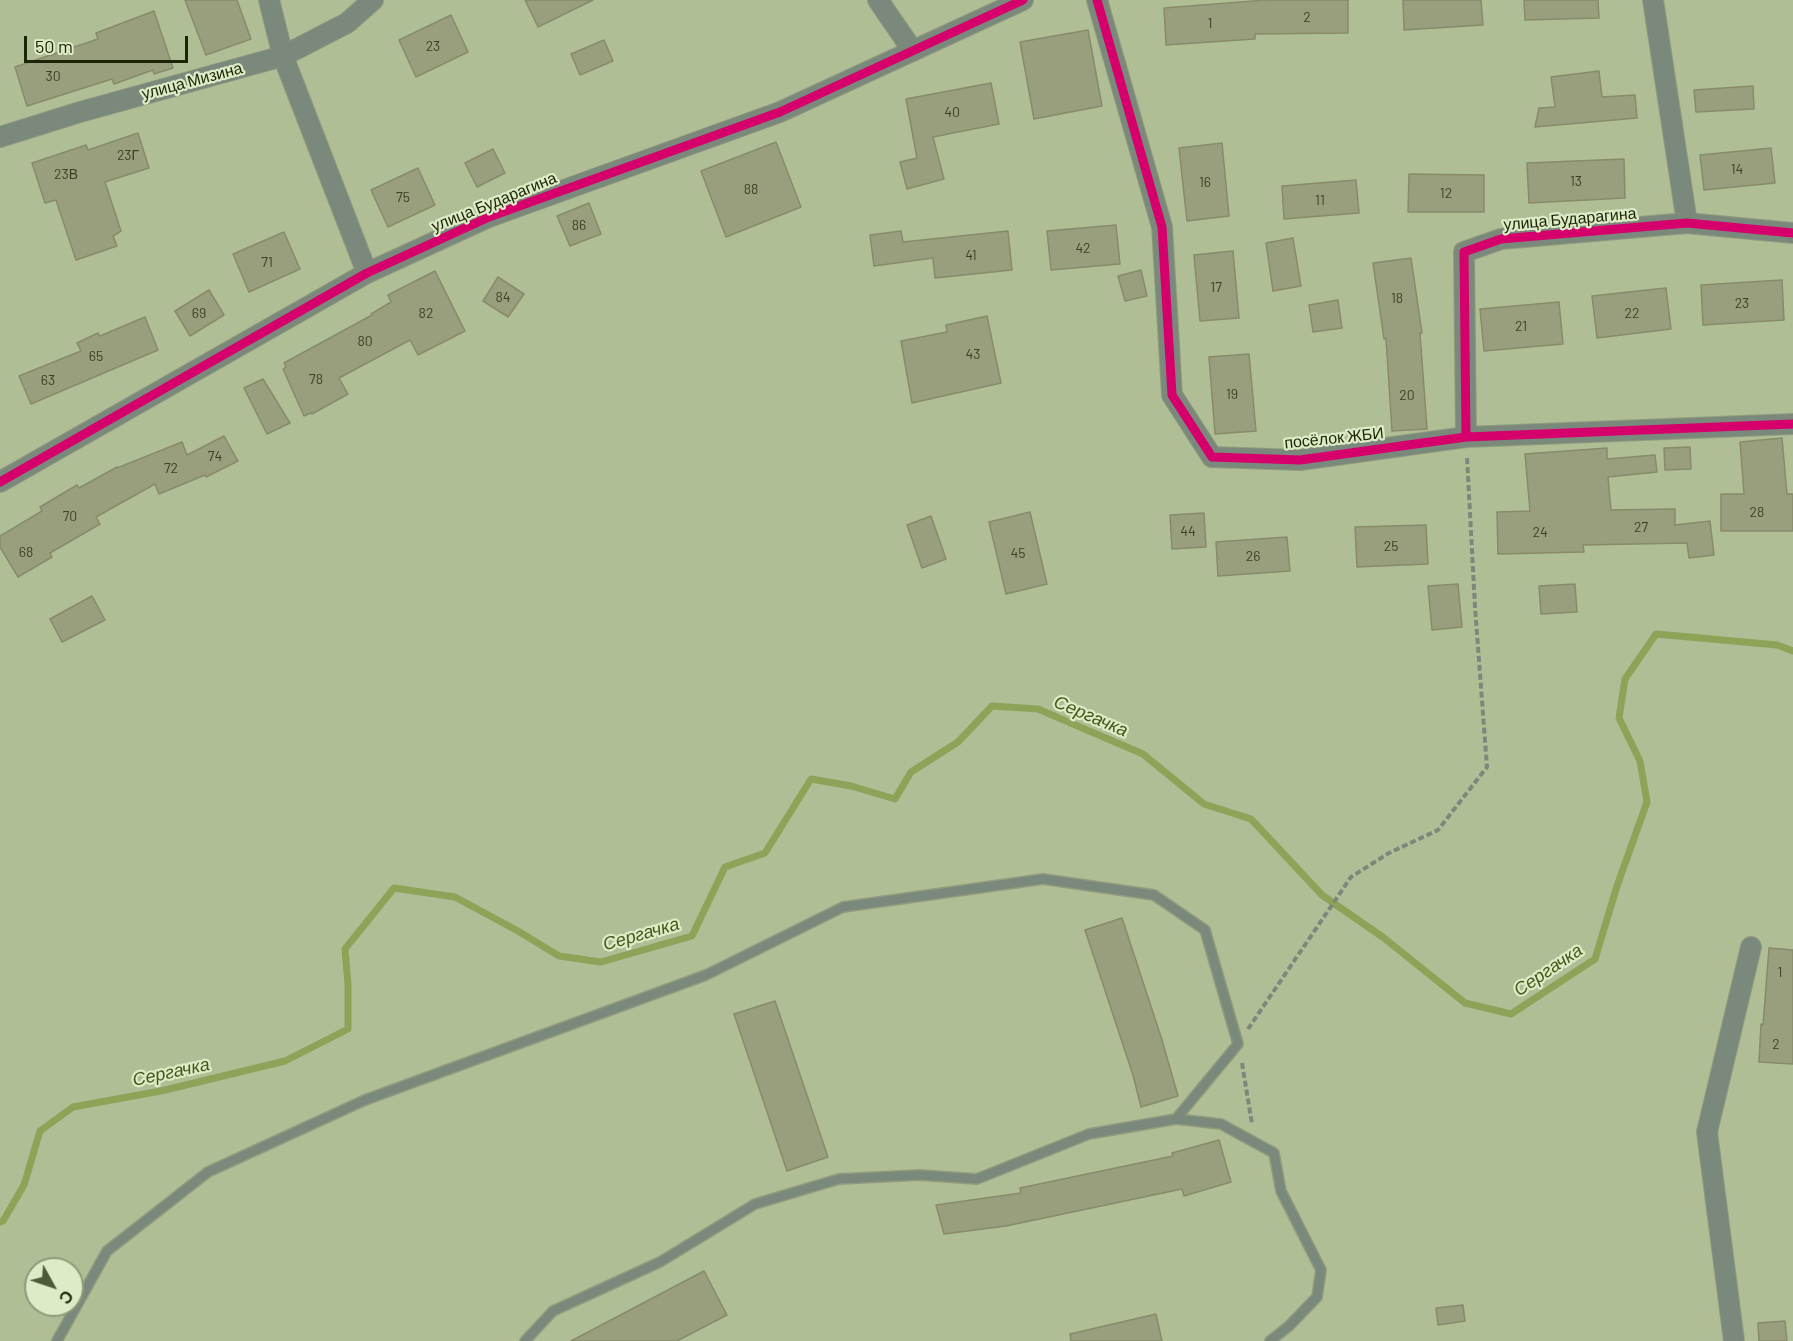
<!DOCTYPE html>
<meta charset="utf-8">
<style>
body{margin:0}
#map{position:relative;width:1793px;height:1341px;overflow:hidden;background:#b0be96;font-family:Barlow,sans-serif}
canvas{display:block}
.north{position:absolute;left:24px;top:1257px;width:60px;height:60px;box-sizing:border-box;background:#ddebc6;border:2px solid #8f9b79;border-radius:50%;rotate:130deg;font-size:16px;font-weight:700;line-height:24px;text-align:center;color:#1b2405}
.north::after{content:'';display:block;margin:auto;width:21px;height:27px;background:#4f5a38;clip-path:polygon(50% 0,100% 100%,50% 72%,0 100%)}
.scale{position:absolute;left:24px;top:36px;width:164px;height:27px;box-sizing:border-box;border:3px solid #1b2405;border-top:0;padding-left:8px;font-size:18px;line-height:21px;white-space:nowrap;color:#1b2405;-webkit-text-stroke:4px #ddebc6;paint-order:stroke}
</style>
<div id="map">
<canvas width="1793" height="1341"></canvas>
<div class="north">С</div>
<div class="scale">50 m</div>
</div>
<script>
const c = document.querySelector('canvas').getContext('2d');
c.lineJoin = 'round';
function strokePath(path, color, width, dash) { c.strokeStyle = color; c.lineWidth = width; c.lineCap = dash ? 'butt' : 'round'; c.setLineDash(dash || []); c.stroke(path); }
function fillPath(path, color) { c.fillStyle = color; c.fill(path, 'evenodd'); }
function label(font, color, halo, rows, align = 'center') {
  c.font = font + ' Barlow,sans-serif'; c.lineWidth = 4.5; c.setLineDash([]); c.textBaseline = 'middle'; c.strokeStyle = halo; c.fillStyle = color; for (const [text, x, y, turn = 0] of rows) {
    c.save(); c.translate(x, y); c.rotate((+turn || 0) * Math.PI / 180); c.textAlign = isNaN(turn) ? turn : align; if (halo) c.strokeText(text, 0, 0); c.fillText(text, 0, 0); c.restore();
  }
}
const stream = new Path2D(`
 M0 1222 3 1221 24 1185 40 1131 73 1107 161 1091 285 1061 348 1029V985L345 949 394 888 455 897 518 931 559 956 601 962 692 936 725 867 765 853 811 779 851 786 895 799 911 772 958 742 992 706 1038 709 1143 754 1204 804 1251 819 1322 895 1384 938 1465 1003 1511 1014 1595 959 1617 886 1647 802 1640 761 1619 718 1625 679 1656 634 1777 645 1793 651`);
const building = new Path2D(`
 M185 0H237L251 39 206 55Z
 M525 0H593L538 27Z
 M1266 0H1348V33L1255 34V39L1166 45 1164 8Z
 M1403 0H1481L1483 25 1404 30Z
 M1524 0H1598L1599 18 1525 20Z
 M154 11 173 68 154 74 153 70 114 84 112 79 27 106 15 67 98 39 96 33Z
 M451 15 468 52 416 77 399 40Z
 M1088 30 1102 106 1034 119 1020 42Z
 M604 40 613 61 580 75 571 54Z
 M1599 71 1602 97 1635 95 1637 118 1535 127 1539 108 1555 107 1551 77Z
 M991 83 999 124 933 137 944 179 907 189 900 162 917 158 906 99Z
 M1753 86 1754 109 1696 112 1694 90Z
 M138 133 149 168 105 182 121 231 113 236 117 246 76 260 56 200 45 203 32 163 86 145 88 150Z
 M776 142 801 207 726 237 701 171Z
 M1222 143 1229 216 1187 221 1179 148Z
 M1771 148 1775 183 1704 190 1700 155Z
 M493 149 505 173 477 187 465 163Z
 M1624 159 1625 198 1529 203 1527 163Z
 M418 168 435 205 388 227 371 190Z
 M1409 174 1484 175V212H1408Z
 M1356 180 1359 213 1284 219 1282 186Z
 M589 203 601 234 570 246 557 216Z
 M1116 225 1120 264 1051 270 1047 231Z
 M901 231 903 242 1008 231 1012 270 935 278 933 258 874 266 870 235Z
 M284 232 300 269 249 292 233 254Z
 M1293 238 1301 286 1273 291 1266 243Z
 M1233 251 1239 318 1200 321 1194 255Z
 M1411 258 1422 333H1420L1427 429 1392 431 1386 338 1384 339 1373 263Z
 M1141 270 1147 296 1125 301 1118 276Z
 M435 271 465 331 418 355 410 340 339 378 348 394 312 414 311 413 304 416 283 369 286 367 284 363 372 315 371 314 391 302 388 295Z
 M498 277 524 294 508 317 483 301Z
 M1782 280 1784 320 1703 325 1701 285Z
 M1666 288 1671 329 1597 338 1592 296Z
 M209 290 224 315 190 336 175 311Z
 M1338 300 1342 328 1313 332 1309 305Z
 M1559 302 1563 344 1484 351 1480 309Z
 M987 316 1001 383 912 403 901 341 947 332 946 325Z
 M145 317 158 350 31 404 19 376 81 351 77 343 98 333 100 336Z
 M1249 354 1256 431 1215 434 1209 357Z
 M263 379 290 423 267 434 244 388Z
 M224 436 238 461 206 477 205 475 159 494 155 484 96 517 100 524 50 553 52 557 18 577 0 547V536L42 511 40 507 77 485 79 488 117 467V468L182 442 187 455Z
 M1782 438 1787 494H1793V531H1721V494H1744L1740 442Z
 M1690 447 1691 469 1665 470 1664 448Z
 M1607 448V459L1655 455 1657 472 1608 477 1611 510 1675 509V525L1710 521 1714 555 1689 558 1687 543 1583 545 1584 552 1498 554 1497 512 1530 511 1525 454Z
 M1030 512 1047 584 1006 594 989 522Z
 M1204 513 1206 547 1172 549 1170 515Z
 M931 516 946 559 922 568 907 525Z
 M1426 525 1428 564 1357 567 1355 527Z
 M1287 537 1290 571 1218 576 1216 542Z
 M1458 584 1462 627 1432 630 1428 586Z
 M1575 584 1577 612 1541 614 1539 586Z
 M92 596 105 620 62 642 50 619Z
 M1122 918 1162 1040 1178 1096 1141 1107 1133 1075 1085 930Z
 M1769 948 1793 950V1064L1759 1062 1761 1024 1763 1025Z
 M775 1001 828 1157 787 1171 734 1014Z
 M1219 1140 1231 1182 1184 1196 1182 1189 1006 1226 944 1234 936 1205 1021 1193 1020 1188 1173 1156 1172 1153Z
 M704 1271 727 1315 677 1341H571Z
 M1463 1305 1465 1321 1438 1325 1436 1308Z
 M1156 1314 1162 1341H1071L1070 1334Z
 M1785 1321 1787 1341H1759L1758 1323Z`);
const path = new Path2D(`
 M1248 1029 1351 877 1389 853 1438 830 1487 767 1475 607 1467 457
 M1242 1063 1252 1124`);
const lane = new Path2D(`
 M57 1341 107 1251 208 1172 365 1100 706 975 843 907 1043 879 1154 895 1205 930 1238 1044 1176 1119
 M525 1341 553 1311 660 1262 755 1204 839 1179 919 1175 977 1179 1089 1134 1176 1119 1221 1124 1274 1153 1281 1191 1321 1270 1317 1297 1289 1326 1270 1341`);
const street = new Path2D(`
 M269 0 283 56 367 273
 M878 0 913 51
 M1097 0 1162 227 1172 395 1212 457 1300 460 1466 437 1793 424
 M1653 0 1687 223
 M0 137 80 112 283 56 347 23 373 0
 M1466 437 1464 252 1501 239 1687 223 1793 233
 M0 482 367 273 489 217 780 112 1023 0
 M1734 1341 1707 1132 1751 947`);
const cycleway = new Path2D(`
 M1097 0 1162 227 1172 395 1212 457 1300 460 1466 437 1793 424
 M1466 437 1464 252 1501 239 1687 223 1793 233
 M0 482 367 273 489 217 780 112 1023 0`);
const numberNames = [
 ["2",1307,17],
 ["1",1210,23],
 ["23",433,46],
 ["30",53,76],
 ["40",952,112],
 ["23Г",128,155],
 ["14",1737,169],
 ["23В",66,174],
 ["13",1576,181],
 ["16",1205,182],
 ["88",751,189],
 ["12",1446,193],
 ["75",403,197],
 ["11",1320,200],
 ["86",579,225],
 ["42",1083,248],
 ["41",971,255],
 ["71",267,262],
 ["17",1216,287],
 ["84",503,297],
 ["18",1397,298],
 ["23",1742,303],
 ["69",199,313],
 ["82",426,313],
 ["22",1632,313],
 ["21",1521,326],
 ["80",365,341],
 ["43",973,354],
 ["65",96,356],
 ["78",316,379],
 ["63",48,380],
 ["19",1232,394],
 ["20",1407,395],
 ["74",215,456],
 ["72",171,468],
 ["28",1757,512],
 ["70",70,516],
 ["27",1641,527],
 ["44",1188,531],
 ["24",1540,532],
 ["25",1391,546],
 ["68",26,552],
 ["45",1018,553],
 ["26",1253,556],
 ["1",1780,972],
 ["2",1776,1044]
];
const streetNames = [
 ["улица Мизина",192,81,-15],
 ["улица Бударагина",494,202,-22],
 ["улица Бударагина",1570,219,-5],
 ["посёлок ЖБИ",1334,438,-6]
];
const waterNames = [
 ["Сергачка",1091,716,23],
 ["Сергачка",641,934,-16],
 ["Сергачка",1548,970,-34],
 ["Сергачка",171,1072,-12]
];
strokePath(stream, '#8ca358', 7);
fillPath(building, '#999e7c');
strokePath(building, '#878b69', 1.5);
strokePath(lane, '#919c7c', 12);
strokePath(street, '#919c7c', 22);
strokePath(path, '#7c887a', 4, [6, 3]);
strokePath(lane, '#7a897c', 9);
strokePath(street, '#7a897c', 20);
strokePath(cycleway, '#d6006c', 9);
label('14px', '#3a4223', null, numberNames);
label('16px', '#1b2405', '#ddebc6', streetNames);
label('italic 18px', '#465818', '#ddebc6', waterNames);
</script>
